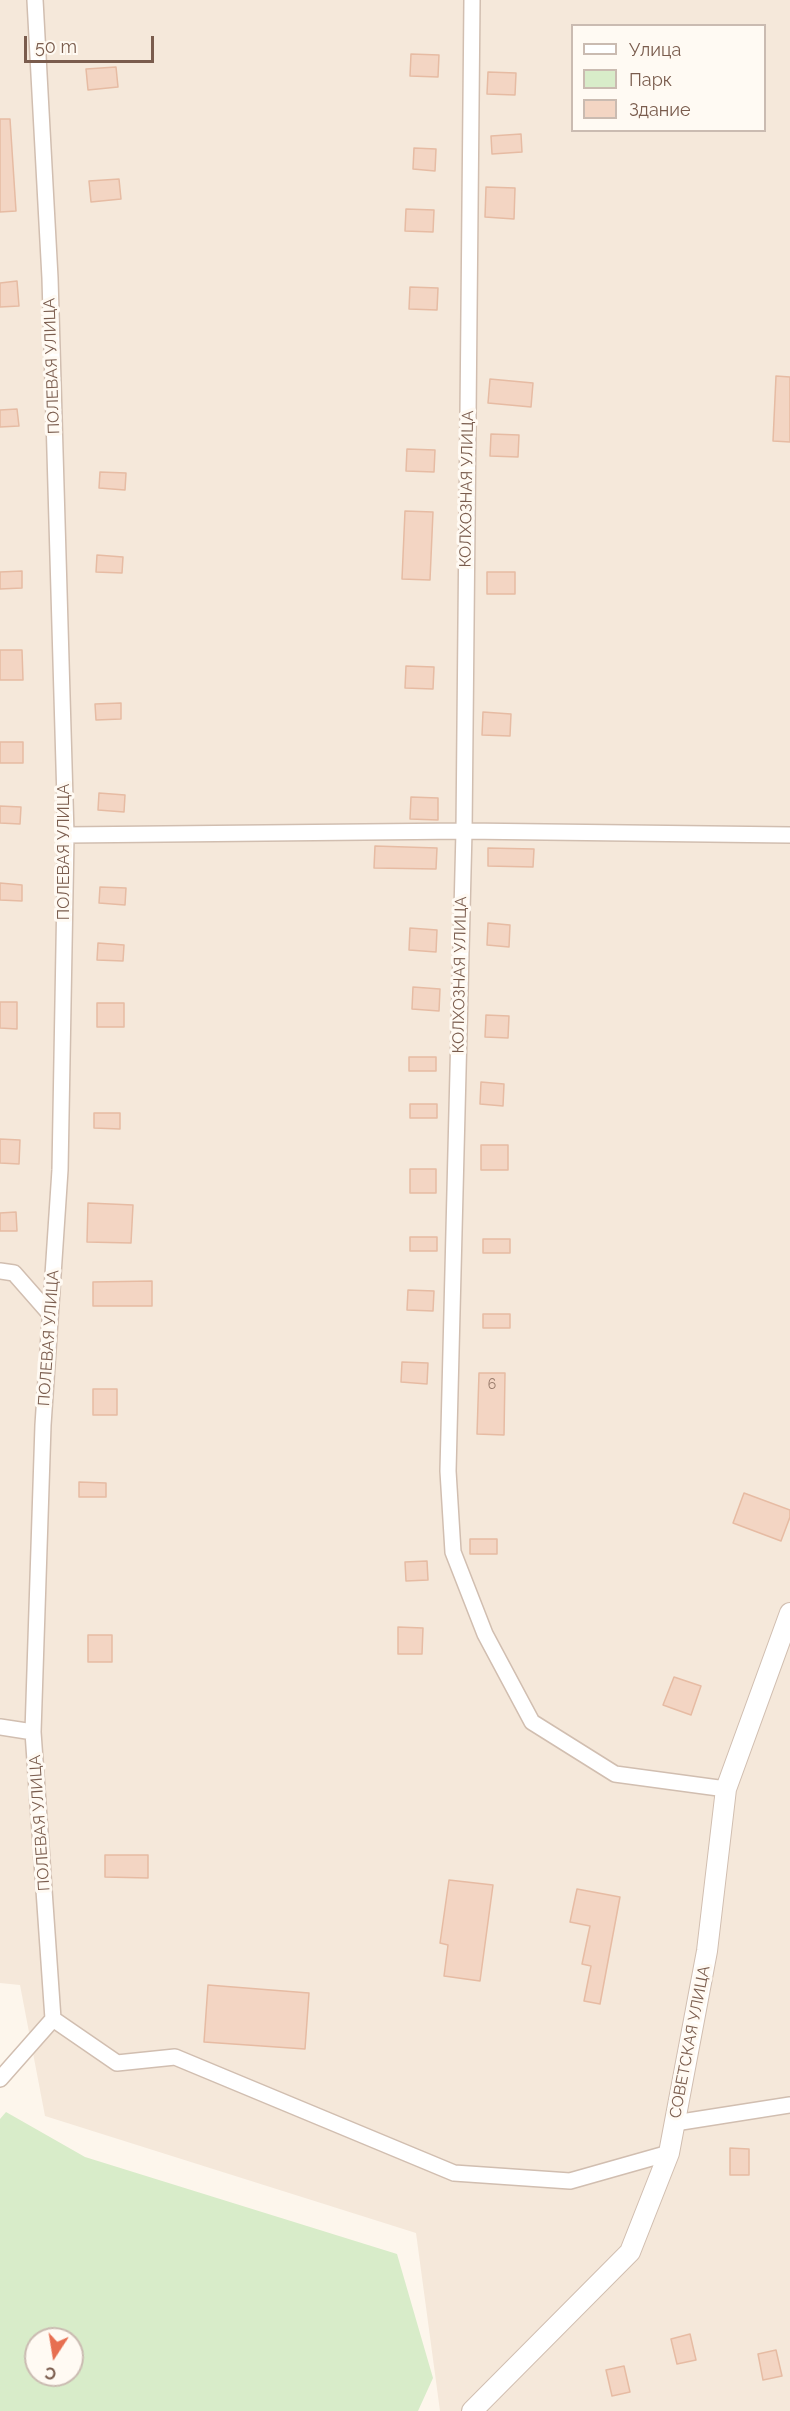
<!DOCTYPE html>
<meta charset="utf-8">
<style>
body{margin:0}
#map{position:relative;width:790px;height:2411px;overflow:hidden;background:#fdf6ec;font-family:Raleway,sans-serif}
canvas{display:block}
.legend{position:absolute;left:571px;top:24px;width:195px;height:108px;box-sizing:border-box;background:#fffaf3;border:2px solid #cabbb1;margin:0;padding:8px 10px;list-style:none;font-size:18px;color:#7a5c4d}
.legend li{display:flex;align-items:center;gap:12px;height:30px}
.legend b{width:30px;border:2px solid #cabbb1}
.north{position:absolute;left:24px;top:2327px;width:60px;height:60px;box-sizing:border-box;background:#fffaf3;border:2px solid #cabbb1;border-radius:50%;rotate:192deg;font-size:16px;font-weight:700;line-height:24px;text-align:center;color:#7a5c4d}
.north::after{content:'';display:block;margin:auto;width:21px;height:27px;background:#e76f51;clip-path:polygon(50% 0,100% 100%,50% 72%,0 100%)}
.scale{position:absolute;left:24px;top:36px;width:130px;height:27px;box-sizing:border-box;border:3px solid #7a5c4d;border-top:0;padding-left:8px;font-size:18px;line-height:21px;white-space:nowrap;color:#7a5c4d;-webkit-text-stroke:4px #fffaf3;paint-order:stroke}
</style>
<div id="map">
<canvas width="790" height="2411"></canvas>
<ul class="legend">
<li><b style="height:8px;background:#fff"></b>Улица</li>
<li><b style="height:16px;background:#d8ecc9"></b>Парк</li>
<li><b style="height:16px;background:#f3d5c3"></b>Здание</li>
</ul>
<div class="north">С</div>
<div class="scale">50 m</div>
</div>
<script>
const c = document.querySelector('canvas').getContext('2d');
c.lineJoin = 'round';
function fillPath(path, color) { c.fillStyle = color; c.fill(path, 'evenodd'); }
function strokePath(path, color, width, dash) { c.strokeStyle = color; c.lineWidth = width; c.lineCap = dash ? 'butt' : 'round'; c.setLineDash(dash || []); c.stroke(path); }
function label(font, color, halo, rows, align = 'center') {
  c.font = font + ' Raleway,sans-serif'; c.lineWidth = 6; c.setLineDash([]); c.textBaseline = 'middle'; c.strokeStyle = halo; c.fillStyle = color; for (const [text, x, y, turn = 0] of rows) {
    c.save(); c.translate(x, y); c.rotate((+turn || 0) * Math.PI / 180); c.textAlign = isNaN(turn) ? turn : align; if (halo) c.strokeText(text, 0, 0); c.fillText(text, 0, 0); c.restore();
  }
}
const residential = new Path2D(`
 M0 0H790V2411H440L416 2233 45 2116 20 1985 0 1983ZM572 26H764V130H572Z`);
const green = new Path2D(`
 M6 2112 85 2157 397 2254 433 2378 418 2411H0V2119ZM36 2339H72V2375H36Z`);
const building = new Path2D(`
 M411 54 439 55 438 77 410 76Z
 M116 67 118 87 88 90 86 69Z
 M488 72 516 73 515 95 487 94Z
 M0 119H10L16 211 0 212Z
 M521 134 522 152 492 154 491 136Z
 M414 148 436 149 435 171 413 169Z
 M119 179 121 199 91 202 89 181Z
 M486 187 515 188 514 219 485 217Z
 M406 209 434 210 433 232 405 231Z
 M17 281 19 306 0 307V283Z
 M410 287 438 288 437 310 409 309Z
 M776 376 790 377V442L773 441Z
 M490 379 533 383 531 407 488 403Z
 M17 409 19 426 0 427V410Z
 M491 434 519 435 518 457 490 456Z
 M407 449 435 450 434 472 406 471Z
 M100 472 126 473 125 490 99 488Z
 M405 511 433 512 430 580 402 579Z
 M97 555 123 557 122 573 96 572Z
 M22 571V588L0 589V572Z
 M487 572H515V594H487Z
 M0 650H22L23 680H0Z
 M406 666 434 667 433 689 405 688Z
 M121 703V719L96 720 95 704Z
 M483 712 511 714 510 736 482 735Z
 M0 742H23V763H0Z
 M99 793 125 795 124 812 98 810Z
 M411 797 438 798V820L410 819Z
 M0 806 21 807 20 824 0 823Z
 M375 846 437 848 436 869 374 868Z
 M488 848 534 849 533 867 488 866Z
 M0 883 22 885V901L0 900Z
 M100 887 126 888 125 905 99 903Z
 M488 923 510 925 509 947 487 945Z
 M410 928 437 930 436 952 409 950Z
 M98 943 124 945 123 961 97 960Z
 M413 987 440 989 439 1011 412 1009Z
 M0 1002H17V1029L0 1028Z
 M97 1003H124V1027H97Z
 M486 1015 509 1016 508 1038 485 1037Z
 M409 1057H436V1071H409Z
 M481 1082 504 1084 503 1106 480 1104Z
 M410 1104H437V1118H410Z
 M94 1113H120V1129L94 1128Z
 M0 1139 20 1140 19 1164 0 1163Z
 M481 1145H508V1170H481Z
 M410 1169H436V1193H410Z
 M88 1203 133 1205 131 1243 87 1242Z
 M16 1212 17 1231H0V1213Z
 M410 1237H437V1251H410Z
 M483 1239H510V1253H483Z
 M152 1281V1306H93V1282Z
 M408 1290 434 1291 433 1311 407 1310Z
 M483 1314H510V1328H483Z
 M402 1362 428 1363 427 1384 401 1382Z
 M479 1373H505L504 1435 477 1434Z
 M93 1389H117V1415H93Z
 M79 1482 106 1483V1497H79Z
 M744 1493 790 1510V1517L781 1541 733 1523Z
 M470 1539H497V1554H470Z
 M427 1561 428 1580 406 1581 405 1562Z
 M398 1627 423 1628 422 1654H398Z
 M88 1635H112V1662H88Z
 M674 1677 701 1686 691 1715 663 1705Z
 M105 1855H148V1878L105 1877Z
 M449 1880 493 1885 480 1981 444 1976 448 1945 440 1943Z
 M577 1889 620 1897 600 2004 584 2001 591 1966 582 1964 590 1926 570 1922Z
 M208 1985 309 1993 305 2049 204 2042Z
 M730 2148 749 2149V2175H730Z
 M690 2334 696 2360 677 2364 671 2339Z
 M776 2350 782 2376 763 2380 758 2354Z
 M624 2366 630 2392 612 2396 606 2370Z`);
const minor = new Path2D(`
 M35 0 50 278 66 835 60 1170 43 1425 33 1732 53 2019 117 2063 175 2057 454 2173 570 2181 669 2153
 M472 0 464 831 448 1471 453 1552 485 1634 532 1722 615 1774 726 1789
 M66 835 464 831 790 835
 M0 1271 14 1273 50 1314
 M0 1727 33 1732
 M0 2079 53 2019
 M675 2123 790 2105`);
const tertiary = new Path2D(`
 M472 2411 630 2252 669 2153 707 1951 726 1789 790 1613`);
const numberNames = [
 ["6",492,1385]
];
const streetNames = [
 ["ПОЛЕВАЯ УЛИЦА",52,366,-92],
 ["КОЛХОЗНАЯ УЛИЦА",467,489,-89],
 ["ПОЛЕВАЯ УЛИЦА",64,852,-90],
 ["КОЛХОЗНАЯ УЛИЦА",460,975,-89],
 ["ПОЛЕВАЯ УЛИЦА",49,1338,-86],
 ["ПОЛЕВАЯ УЛИЦА",40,1823,-94],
 ["СОВЕТСКАЯ УЛИЦА",690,2042,-79]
];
fillPath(residential, '#f5e8da');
fillPath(green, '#d8ecc9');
fillPath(building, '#f3d5c3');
strokePath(building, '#e6bba3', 1.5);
strokePath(minor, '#d1beb0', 18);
strokePath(tertiary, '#d1beb0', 22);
strokePath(minor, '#fff', 15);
strokePath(tertiary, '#fff', 20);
label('14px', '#987a6a', null, numberNames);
label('16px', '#7a5c4d', '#fffaf3', streetNames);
</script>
